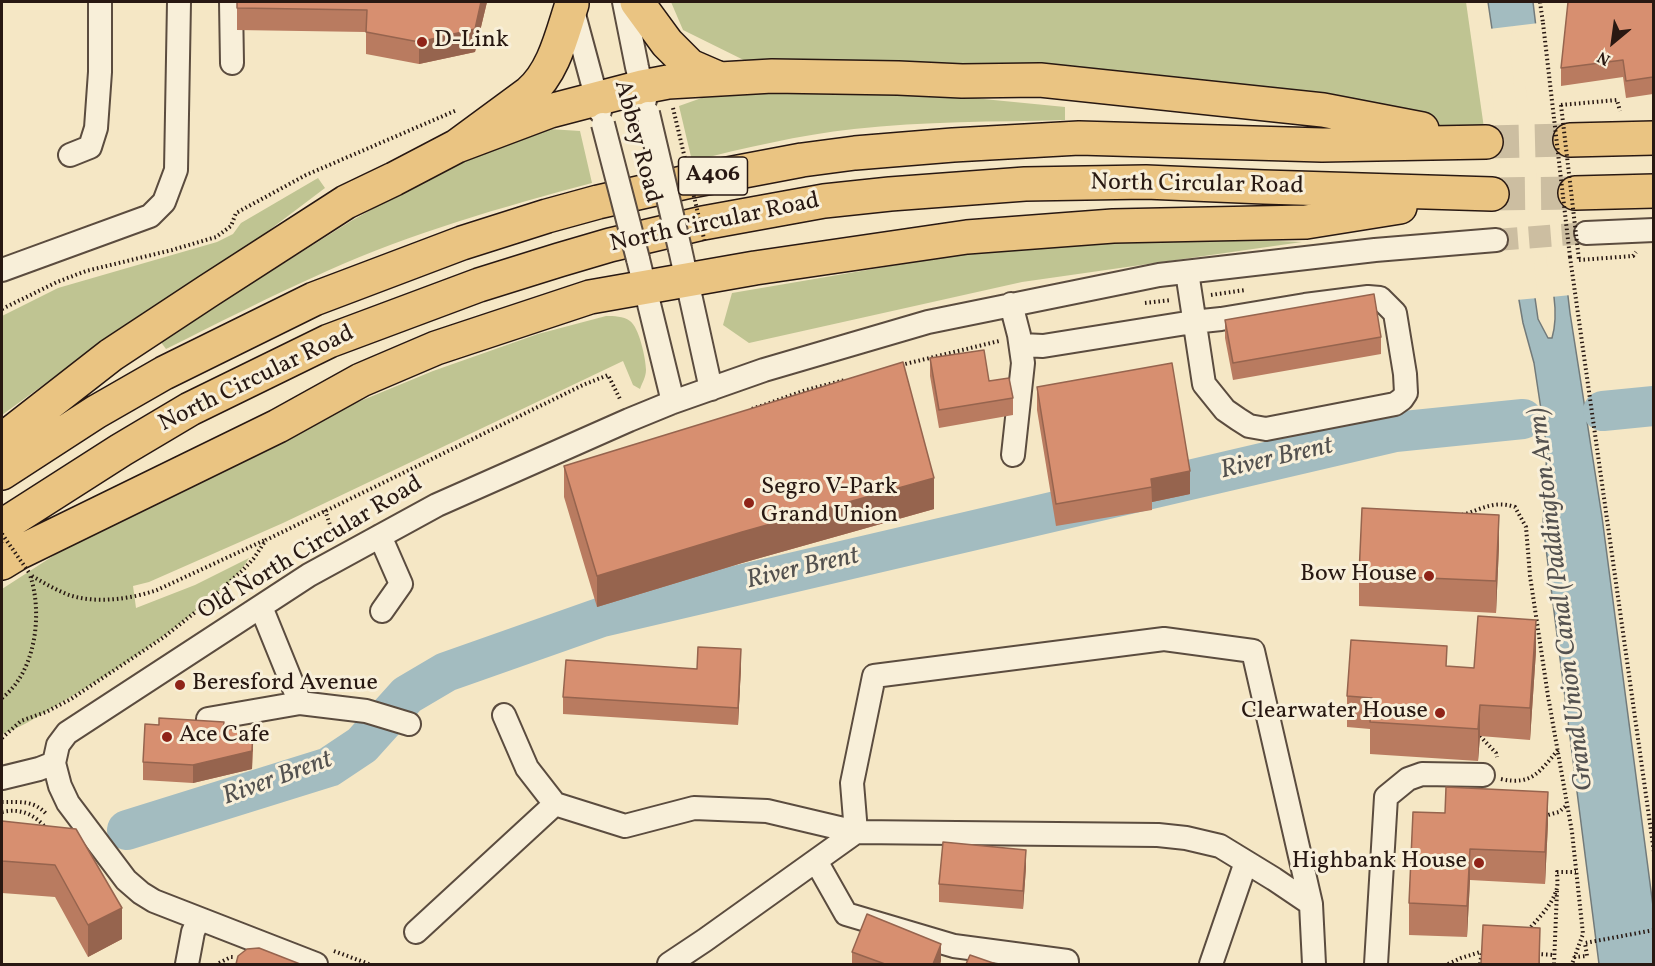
<!DOCTYPE html>
<style>
body{margin:0}
#map{position:relative;width:1655px;height:966px;overflow:hidden;background:#f5e7c5;font-family:Vollkorn,serif}
canvas{display:block}
.frame{position:absolute;inset:0;border:3px solid #281812;pointer-events:none}
.north{position:absolute;left:1583px;top:12px;width:60px;height:60px;-webkit-text-stroke:4px #f8efd9;paint-order:stroke;rotate:209deg;font-size:16px;font-weight:700;line-height:24px;text-align:center;color:#281812}
.north::after{content:'';display:block;margin:auto;width:21px;height:27px;background:#281812;clip-path:polygon(50% 0,100% 100%,50% 72%,0 100%)}
</style>
<div id="map">
<canvas width="1655" height="966"></canvas>
<div class="frame"></div>
<div class="north">N</div>
</div>
<script>
const c = document.querySelector('canvas').getContext('2d');
c.lineJoin = 'round';
function fillPath(path, color) { c.fillStyle = color; c.fill(path, 'evenodd'); }
function strokePath(path, color, width, dash) { c.strokeStyle = color; c.lineWidth = width; c.lineCap = dash ? 'butt' : 'round'; c.setLineDash(dash || []); c.stroke(path); }
function label(font, color, halo, rows, align = 'center') {
  c.font = font + ' Vollkorn,serif'; c.lineWidth = 6; c.setLineDash([]); c.textBaseline = 'middle'; c.strokeStyle = halo; c.fillStyle = color; for (const [text, x, y, turn = 0] of rows) {
    c.save(); c.translate(x, y); c.rotate((+turn || 0) * Math.PI / 180); c.textAlign = isNaN(turn) ? turn : align; if (halo) c.strokeText(text, 0, 0); c.fillText(text, 0, 0); c.restore();
  }
}
const green = new Path2D(`
 M671 2H1466L1486 142 1323 110 772 74 683 30Z
 M773 90 858 91 963 97 1065 107V120C995 122 924 121 854 129 799 135 745 148 692 161L679 106 710 95Z
 M549 129 580 131 592 183C502 207 412 233 327 271 273 295 220 322 166 349L160 341 351 221 401 193 467 160Z
 M318 178 325 188 239 253 72 364 2 415V316L58 288 217 242 233 234 241 223Z
 M1160 236 1302 242 1022 282 749 343 723 325 732 293 1020 244Z
 M606 316C614 316 623 316 630 321 639 327 646 359 646 370 646 377 642 383 640 389L633 385 623 361 283 523 149 582 133 586 136 608 195 585 249 558C240 574 226 585 212 597 166 637 115 671 62 702 43 713 23 727 2 734V589L70 545 341 409 433 371 538 334Z`);
const water = new Path2D(`
 M1488 2H1533L1570 313 1602 517 1653 906V964H1599L1543 525 1547 449 1534 363 1523 323 1519 300 1491 59 1492 29ZM1516 27 1524 47 1554 297C1556 312 1556 324 1552 338H1548L1538 319 1535 298 1507 49 1510 28Z`);
const pier = new Path2D(`
 M1539 23 1571 295 1551 297 1521 48 1514 30H1513L1511 35 1510 49 1538 298 1516 300 1488 59 1489 29Z`);
const river = new Path2D(`
 M1603 411 1654 406
 M127 830 329 767 362 745 407 695 446 672 602 617 1395 432 1523 419`);
const minorTunnel = new Path2D(`
 M1496 240 1586 233`);
const highwayTunnel = new Path2D(`
 M1486 142 1570 140
 M1492 194 1575 193`);
const path = new Path2D(`
 M1540 2 1543 23
 M1561 105 1617 100 1620 111
 M1570 257 1654 852
 M1579 260 1633 256 1636 252
 M1211 295 1245 290
 M1145 303 1171 300
 M2 309 57 282 86 271 172 250 216 237 231 226 236 213 306 175 457 110
 M901 365 999 341
 M752 409 806 390 845 380
 M325 510 334 537
 M1462 515C1482 509 1494 500 1515 507L1526 527 1530 576 1548 696 1572 832 1583 934 1572 964
 M32 576C44 583 56 590 69 595 96 604 131 599 157 590L265 540
 M2 698C36 672 43 613 30 575
 M1480 736 1496 753 1497 757
 M2 738 21 721 46 712 71 699 164 637 193 614 242 571 254 558 266 540 583 385 608 375 621 401
 M1501 779C1532 786 1540 771 1558 750
 M2 802C19 802 35 800 47 815
 M2 812C21 808 34 814 47 829
 M1544 816 1559 812 1567 805
 M1528 930C1539 918 1553 904 1557 888 1558 883 1557 877 1557 872H1576
 M334 951 369 964
 M1537 954 1554 955
 M1574 957 1587 956 1585 943 1654 930
 M219 963 231 957H235
 M1448 964 1461 958 1487 950
 M1480 964 1482 952
 M1554 964 1557 891`);
const minor = new Path2D(`
 M231 2 232 63
 M624 2 637 67 645 100
 M572 7 600 111
 M70 155 90 147 96 128 100 72V2
 M1586 233 1654 230
 M680 249 711 389
 M638 259 673 402
 M2 270 150 216 164 202 176 170 179 2
 M1011 304 1019 335 1023 363 1013 455
 M1021 345 1043 346 1193 322 1221 319 1305 305 1368 297 1380 298 1395 313 1405 374 1406 393 1402 399 1395 404 1266 429 1249 426 1238 419 1225 410 1204 384 1187 272
 M380 536 401 584 382 611
 M300 703 366 711 409 724
 M504 715 527 768 555 804 625 826 694 808 767 811 856 832 852 783 874 676 1164 639 1253 651 1311 904 1314 964
 M208 719 300 703 261 607
 M2 778 39 769 54 763
 M816 861 846 914 954 946 1067 961V964
 M416 932 555 804
 M187 964 193 932 199 919
 M316 964 154 901 141 893 126 880 68 803 60 786 54 763 58 745 67 733 309 575 437 505 629 420 673 402 764 370 928 322 1159 275 1375 250 1496 240
 M669 964 705 940 856 832 1158 835 1186 838 1220 846 1274 879 1311 904
 M1211 964 1246 862
 M1376 964 1386 797 1408 779 1422 774 1483 775`);
const highway = new Path2D(`
 M637 2 667 43 690 66 720 79
 M1570 140 1654 138
 M457 146 550 111 642 87 668 82 772 76 898 78 962 81 1040 80 1323 110 1422 129
 M1575 193 1654 191
 M2 440 111 355 208 291 346 202 394 179 457 146 529 93C554 72 562 34 572 4
 M2 473 96 412 164 373 314 299 462 243 547 216 598 202 691 181 802 160 855 153 953 145 1079 138 1322 145 1486 142
 M2 526 121 450 190 409 329 341 479 285 559 260 610 245 703 223 824 201 890 194 1025 184 1146 182 1264 187 1492 194
 M2 563 20 552 278 426 361 380 436 348 590 297 755 268 967 237 1113 226 1306 222 1400 207`);
const pathBridge = new Path2D(`
 M1543 23 1570 257
 M1561 105 1579 260
 M673 108 705 243
 M2 534 30 574`);
const minorBridge = new Path2D(`
 M648 113 680 249
 M603 124 638 259`);
const wall = new Path2D(`
 M237 2H487L475 52 419 64 366 54V32L237 30Z
 M1653 2V94L1626 98 1623 77 1561 86V68Z
 M1225 320 1381 337V354L1233 380 1225 338Z
 M930 358 989 381 1013 398V415L939 428 930 376Z
 M1037 387 1190 494 1152 502V510L1056 526 1037 410Z
 M564 466 934 509 742 563 597 607 564 497Z
 M1499 546 1496 613 1359 606V575Z
 M1536 651 1530 740 1480 736 1478 761 1370 754V729L1347 727V696L1447 666 1474 668Z
 M741 667 738 725 563 714V697L697 669Z
 M224 729 253 749 252 769 193 783 143 780V762Z
 M1413 812 1548 823 1545 884 1470 880 1467 937 1409 935V903Z
 M2 821 122 908V939L88 957 55 897 2 893Z
 M1026 867 1023 909 939 902V884Z
 M852 952 941 961 940 964H852Z`);
const shadedWall = new Path2D(`
 M481 2H487L475 52 419 64V42Z
 M1190 471V494L1152 502 1151 479Z
 M934 478V509L742 563 597 607V576L742 532Z
 M1499 515V546L1496 613V581Z
 M1536 620V651L1530 740V708Z
 M741 649V667L738 725V708Z
 M1480 705V736L1478 761V729Z
 M253 731 252 769 193 783V765Z
 M1548 792V823L1545 884V852Z
 M1470 849V880L1467 937V906Z
 M1026 850V867L1023 909V891Z
 M122 908V939L88 957V925Z
 M1540 928V964H1539Z
 M941 944V961L940 964H933Z`);
const building = new Path2D(`
 M237 2H481L475 29 419 42 366 32 367 10 237 8Z
 M1568 2H1653V77L1626 81 1623 60 1561 68Z
 M1374 294 1381 337 1233 363 1225 320Z
 M984 350 989 381 1009 378 1013 398 939 410 930 358Z
 M903 362 934 478 742 532 597 576 564 466Z
 M1172 363 1190 471 1151 479 1152 487 1056 504 1037 387Z
 M1362 508 1499 515 1496 581 1359 575Z
 M1478 616 1536 620 1530 708 1480 705 1478 729 1370 722 1372 698 1347 696 1351 640 1447 646 1446 666 1474 668Z
 M698 647 741 649 738 708 563 697 566 660 697 669Z
 M159 718 224 722 223 729 253 731 252 751 193 765 143 762 145 724 159 725Z
 M1446 787 1548 792 1545 852 1470 849 1467 906 1409 903 1413 812 1445 813Z
 M2 821 76 829 122 908 88 925 55 865 2 861Z
 M943 842 1026 850 1023 891 939 884Z
 M867 914 941 944 933 964H885L852 952Z
 M1483 925 1540 928 1539 964H1481Z
 M259 948 300 964H236L238 956 247 949Z
 M970 955 996 964H966Z`);
const markers = [
 [422,42,6,"#8f2418"],
 [749,503,6,"#8f2418"],
 [1429,576,6,"#8f2418"],
 [180,685,6,"#8f2418"],
 [1440,713,6,"#8f2418"],
 [167,737,6,"#8f2418"],
 [1479,863,6,"#8f2418"]
];
const shields = [
 [713,176,69]
];
const shieldNames = [
 ["A406",713,176]
];
const poiNames = [
 ["D-Link",434,42],
 ["Segro V-Park",761,489],
 ["Grand Union",761,517],
 ["Bow House",1417,576,"right"],
 ["Beresford Avenue",192,685],
 ["Clearwater House",1428,713,"right"],
 ["Ace Cafe",179,737],
 ["Highbank House",1467,863,"right"]
];
const streetNames = [
 ["Abbey Road",636,142,75],
 ["North Circular Road",1197,186,1],
 ["North Circular Road",715,224,-12],
 ["North Circular Road",257,380,-26],
 ["Old North Circular Road",311,549,-31]
];
const waterNames = [
 ["River Brent",1277,460,-13],
 ["River Brent",803,570,-13],
 ["Grand Union Canal (Paddington Arm)",1563,599,-97],
 ["River Brent",278,780,-20]
];
fillPath(green, '#bfc492');
fillPath(water, '#a3bcc0');
strokePath(water, '#727a7a', 1.5);
fillPath(pier, '#f5e7c5');
strokePath(river, '#a3bcc0', 40);
strokePath(minorTunnel, '#ccbea1', 22, [22, 11]);
strokePath(highwayTunnel, '#ccbea1', 33, [33, 16]);
strokePath(minor, '#5b4c3f', 26);
strokePath(highway, '#281812', 36);
strokePath(path, '#281812', 4, [1.5, 3]);
strokePath(minor, '#f8efd9', 22);
strokePath(highway, '#eac482', 33);
strokePath(minorBridge, '#5b4c3f', 26, []);
strokePath(pathBridge, '#281812', 4, [1.5, 3]);
strokePath(minorBridge, '#f8efd9', 22);
fillPath(wall, '#b97b60');
fillPath(shadedWall, '#96644e');
fillPath(building, '#d78f70');
strokePath(building, '#96644e', 1.5);
for (const [x, y, r, color] of markers) { const dot = new Path2D(); dot.arc(x, y, r, 0, 2 * Math.PI); c.fillStyle = color; c.fill(dot); strokePath(dot, '#f8efd9', 2); }
for (const [x, y, w] of shields) { const box = new Path2D(); box.roundRect(x - w / 2, y - 19, w, 38, 4.5); c.fillStyle = '#f8efd9'; c.fill(box); strokePath(box, '#281812', 1.5); }
label('bold 22px', '#281812', null, shieldNames);
label('24px', '#281812', '#f8efd9', poiNames, 'left');
label('24px', '#281812', '#f8efd9', streetNames);
label('italic 26px', '#53514f', '#f8efd9', waterNames);
</script>
